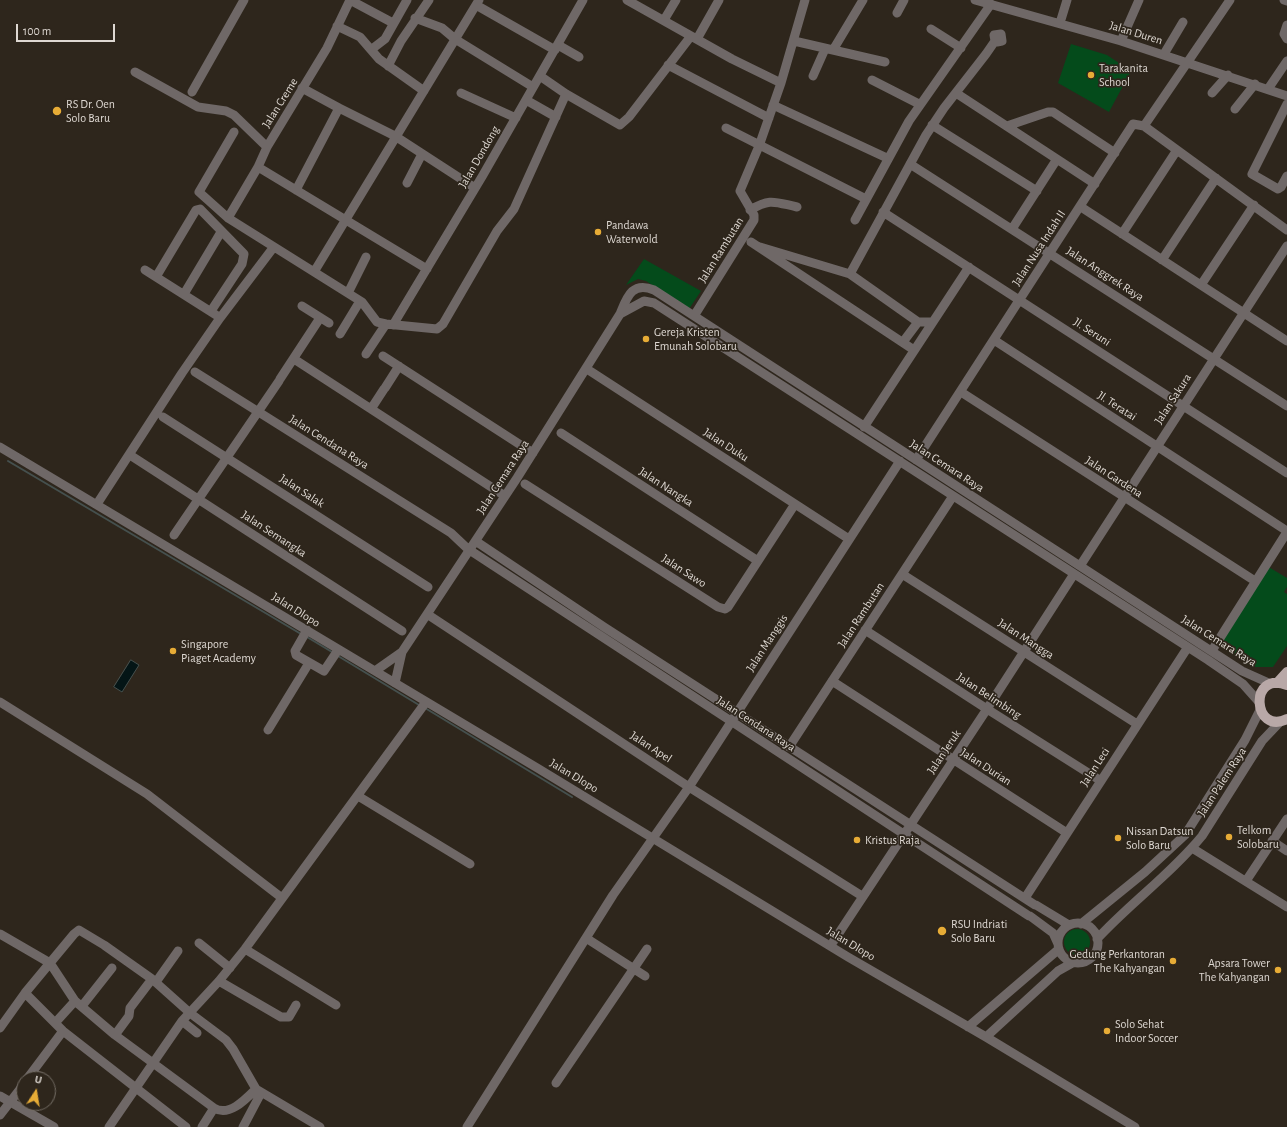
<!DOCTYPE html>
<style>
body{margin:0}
#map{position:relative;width:1287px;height:1127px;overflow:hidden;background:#2e261c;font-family:"Alegreya Sans",sans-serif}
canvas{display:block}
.north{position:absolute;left:16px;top:1071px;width:40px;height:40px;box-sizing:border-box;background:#2e261c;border:1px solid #746d65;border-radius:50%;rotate:12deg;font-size:11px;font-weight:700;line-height:16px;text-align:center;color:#ded8d2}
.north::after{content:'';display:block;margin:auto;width:14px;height:18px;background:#e7ac36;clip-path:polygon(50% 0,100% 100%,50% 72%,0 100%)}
.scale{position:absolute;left:16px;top:24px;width:99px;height:18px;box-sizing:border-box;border:2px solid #ded8d2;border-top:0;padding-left:5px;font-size:12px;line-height:14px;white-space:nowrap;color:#ded8d2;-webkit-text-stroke:3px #2e261c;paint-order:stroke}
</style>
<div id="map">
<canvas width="1287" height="1127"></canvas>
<div class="north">U</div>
<div class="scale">100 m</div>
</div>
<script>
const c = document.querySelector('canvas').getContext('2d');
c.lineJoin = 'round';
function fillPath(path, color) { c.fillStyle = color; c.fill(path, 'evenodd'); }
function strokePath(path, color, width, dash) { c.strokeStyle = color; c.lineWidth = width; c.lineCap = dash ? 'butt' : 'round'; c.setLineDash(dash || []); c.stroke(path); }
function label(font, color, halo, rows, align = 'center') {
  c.font = font + ' "Alegreya Sans",sans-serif'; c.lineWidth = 3.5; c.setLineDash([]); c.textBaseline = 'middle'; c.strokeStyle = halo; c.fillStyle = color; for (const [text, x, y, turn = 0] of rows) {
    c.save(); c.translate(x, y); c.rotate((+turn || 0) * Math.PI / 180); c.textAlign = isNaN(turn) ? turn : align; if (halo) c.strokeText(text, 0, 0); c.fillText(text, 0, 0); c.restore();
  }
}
const green = new Path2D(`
 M1071 44 1107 55 1131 71 1109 112 1058 83Z
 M644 259 701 291 689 309 646 281 638 279 626 285Z
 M1267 566 1287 578V587L1284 592 1287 594V646L1273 667H1252L1216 644Z
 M1064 942a13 13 0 1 1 26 0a13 13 0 1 1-26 0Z`);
const water = new Path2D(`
 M131 660 139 665 122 692 114 687Z`);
const stream = new Path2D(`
 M8 461 301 634
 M307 637 332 652
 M338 656 419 705
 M425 708 572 797`);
const minor = new Path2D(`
 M627 0 732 59 781 83
 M975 0 1121 41 1287 96
 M1284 0 1287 1
 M476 5 555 50
 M897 13 904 0
 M415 18 442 28 455 39 533 87
 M664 20 676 0
 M1060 23 1067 0
 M1287 25 1284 34 1287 39
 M337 26 360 37 379 59 424 91
 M931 29 961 48
 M697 39 719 0
 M794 41 885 62
 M1121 41 1139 0
 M558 45 579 57
 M372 49 385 39 407 0
 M833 50 863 0
 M1164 54 1183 22
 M668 65 769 118
 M388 66 401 41 429 0
 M135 72 198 107 226 111 234 115 267 147
 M540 76 566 94 620 125 629 117 691 36
 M813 76 825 49
 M872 80 919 104
 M302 88 339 108
 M1268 89 1287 61
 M192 92 244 0
 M461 93 516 118
 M956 93 1095 184
 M1212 93 1228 75
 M526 100 556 117
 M1287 104 1252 174 1278 189 1281 187 1287 176
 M773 105 887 158
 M1235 109 1255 84
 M932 125 1037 191
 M1007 126 1048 112H1053L1115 153
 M1144 126 1230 0
 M726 128 866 199
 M234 132 199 192 228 218 362 302 377 322 386 324 437 329 443 324 497 231 514 209 566 94
 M910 164 1287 406
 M258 167 427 269
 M407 183 422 154
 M296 190 339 108 395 136 475 188
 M1081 207 1287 341
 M750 210C771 198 774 202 797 207
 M883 212 1287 473
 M228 218 258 167 267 147 327 48 350 0 393 23
 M855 220 909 121 991 4
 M1012 229 1057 159
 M1122 234 1177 150
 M751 242 914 350
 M760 247 850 274 926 135 944 108 986 54 995 41 994 35 1001 34 1002 41 997 42 995 41
 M1162 260 1216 178
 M145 270 216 315
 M314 272 479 0
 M850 274 918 322
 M156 277 196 210 200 209 244 254 242 264 211 311
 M1201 285 1254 205
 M348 293 366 257
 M184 294 221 232
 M302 306 329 323
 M620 314 644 301 654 303 1208 660 1243 684 1259 702
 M694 316 754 220V215L740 191 759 146 781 83 805 0
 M393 325 483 175 583 0
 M340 334 360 301
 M994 340 1287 531
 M903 342 918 322H933
 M366 354 386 324
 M383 356 533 453
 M294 359 505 496
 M590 371 849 539
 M195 372 451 533 469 550
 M280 379 320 318
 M385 388 399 366
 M961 392 1255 581
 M371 409 384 389
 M163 417 428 587
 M864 427 969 267
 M561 433 758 561
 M0 447 539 769 848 957 986 1037 1135 1127
 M133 457 402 631
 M916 460 1133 124 1144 126 1287 230
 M525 484 718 607 725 609 728 607 795 504
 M97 504 182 373 220 318 273 248
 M174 535 279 381
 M477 542 604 627 1035 905
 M471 551 1029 916
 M1080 566 1287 246
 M902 574 1137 724
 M430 616 689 787 862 896
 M307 630 295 651 296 655 324 671 338 650
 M865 630 987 709 1101 781
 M1213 649 1287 532
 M375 671 402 652 517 478 620 314C627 297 632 281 654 290L1242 671 1271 684
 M832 681 1067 833
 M395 683 402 652
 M0 702 147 794 282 898
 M268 730 309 663
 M789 747 953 496
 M358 796 470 864
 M1272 841 1287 851
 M1192 848 1287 907
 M1246 881 1287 819
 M1025 898 1186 650
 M1036 905 1069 925
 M1030 916 1053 933 1058 944
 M1058 943a20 20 0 1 1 40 0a20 20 0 1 1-40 0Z
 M1081 924 1145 872 1185 835 1245 740 1260 710
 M0 934 50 963 75 1001 115 1035 214 1108C229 1117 245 1100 256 1089
 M586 938 645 976
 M1097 939C1130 903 1171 874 1202 836L1262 741 1281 721
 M833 942 987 709 1074 574
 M199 943 230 968
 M245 949 336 1005
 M219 981 281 1017H289L296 1005
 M156 982 178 951
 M25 993 63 1031 186 1127
 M82 1006 112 968
 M182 1021 197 1033
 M55 1023 75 1001
 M968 1027 1059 949
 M0 1028 25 993 74 934 79 930 104 945 152 979 190 1013 226 1040 233 1049 256 1089 320 1127
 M115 1035 129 1016 130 1008 152 979
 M986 1037 1058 971 1074 962
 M27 1079 63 1031
 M556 1083 647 949
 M0 1096 54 1127
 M0 1115 24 1084
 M109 1127 182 1021 219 981 245 949 426 702
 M202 1127 214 1108
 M243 1127 261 1093
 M467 1127 613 895 689 787 900 461`);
const major = new Path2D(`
 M1277 683 1287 672
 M1287 685C1248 670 1253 736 1287 719`);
const markers = [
 [1091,75,4,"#e7ac36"],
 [57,111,5,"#e7ac36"],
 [598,232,4,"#e7ac36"],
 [646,339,4,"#e7ac36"],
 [173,651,4,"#e7ac36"],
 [1229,837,4,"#e7ac36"],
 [1118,838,4,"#e7ac36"],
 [857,840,4,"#e7ac36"],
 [942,931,5,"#e7ac36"],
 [1173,961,4,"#e7ac36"],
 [1278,970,4,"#e7ac36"],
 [1107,1031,4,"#e7ac36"]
];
const streetNames = [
 ["Jalan Duren",1136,33,17],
 ["Jalan Creme",280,103,-58],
 ["Jalan Dondong",479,157,-60],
 ["Jalan Nusa Indah II",1039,248,-57],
 ["Jalan Rambutan",721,250,-58],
 ["Jalan Anggrek Raya",1105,274,33],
 ["Jl. Seruni",1092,332,33],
 ["Jalan Sakura",1173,399,-57],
 ["Jl. Teratai",1117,406,33],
 ["Jalan Cendana Raya",329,442,32],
 ["Jalan Duku",726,445,33],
 ["Jalan Cemara Raya",947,466,33],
 ["Jalan Cemara Raya",503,477,-57],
 ["Jalan Gardena",1114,477,33],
 ["Jalan Nangka",666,487,33],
 ["Jalan Salak",302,491,33],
 ["Jalan Semangka",274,534,33],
 ["Jalan Sawo",684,571,33],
 ["Jalan Dlopo",296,610,32],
 ["Jalan Rambutan",861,615,-57],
 ["Jalan Mangga",1026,639,33],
 ["Jalan Cemara Raya",1219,641,32],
 ["Jalan Manggis",767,643,-57],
 ["Jalan Belimbing",989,696,33],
 ["Jalan Cendana Raya",756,724,33],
 ["Jalan Apel",651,747,33],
 ["Jalan Jeruk",944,752,-56],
 ["Jalan Durian",986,767,33],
 ["Jalan Leci",1095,767,-57],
 ["Jalan Dlopo",574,776,31],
 ["Jalan Palem Raya",1222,782,-57],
 ["Jalan Dlopo",851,944,31]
];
const poiNames = [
 ["Tarakanita",1099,68],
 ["School",1099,82],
 ["RS Dr. Oen",66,104],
 ["Solo Baru",66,118],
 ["Pandawa",606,225],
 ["Waterwold",606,239],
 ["Gereja Kristen",654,332],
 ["Emunah Solobaru",654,346],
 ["Singapore",181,644],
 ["Piaget Academy",181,658],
 ["Telkom",1237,830],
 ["Solobaru",1237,844],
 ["Nissan Datsun",1126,831],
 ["Solo Baru",1126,845],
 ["Kristus Raja",865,840],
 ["RSU Indriati",951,924],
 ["Solo Baru",951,938],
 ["Gedung Perkantoran",1165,954,"right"],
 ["The Kahyangan",1165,968,"right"],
 ["Apsara Tower",1270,963,"right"],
 ["The Kahyangan",1270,977,"right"],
 ["Solo Sehat",1115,1024],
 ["Indoor Soccer",1115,1038]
];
fillPath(green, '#044b1b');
fillPath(water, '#041516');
strokePath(water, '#45504e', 1);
strokePath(stream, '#45504e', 2);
strokePath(minor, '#6f6867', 9);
strokePath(major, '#b8a8a7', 10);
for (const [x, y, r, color] of markers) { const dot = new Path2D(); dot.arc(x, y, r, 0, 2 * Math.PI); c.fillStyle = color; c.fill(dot); strokePath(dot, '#2e261c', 1.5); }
label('12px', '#ded8d2', '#2e261c', streetNames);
label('12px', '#ded8d2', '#2e261c', poiNames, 'left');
</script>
